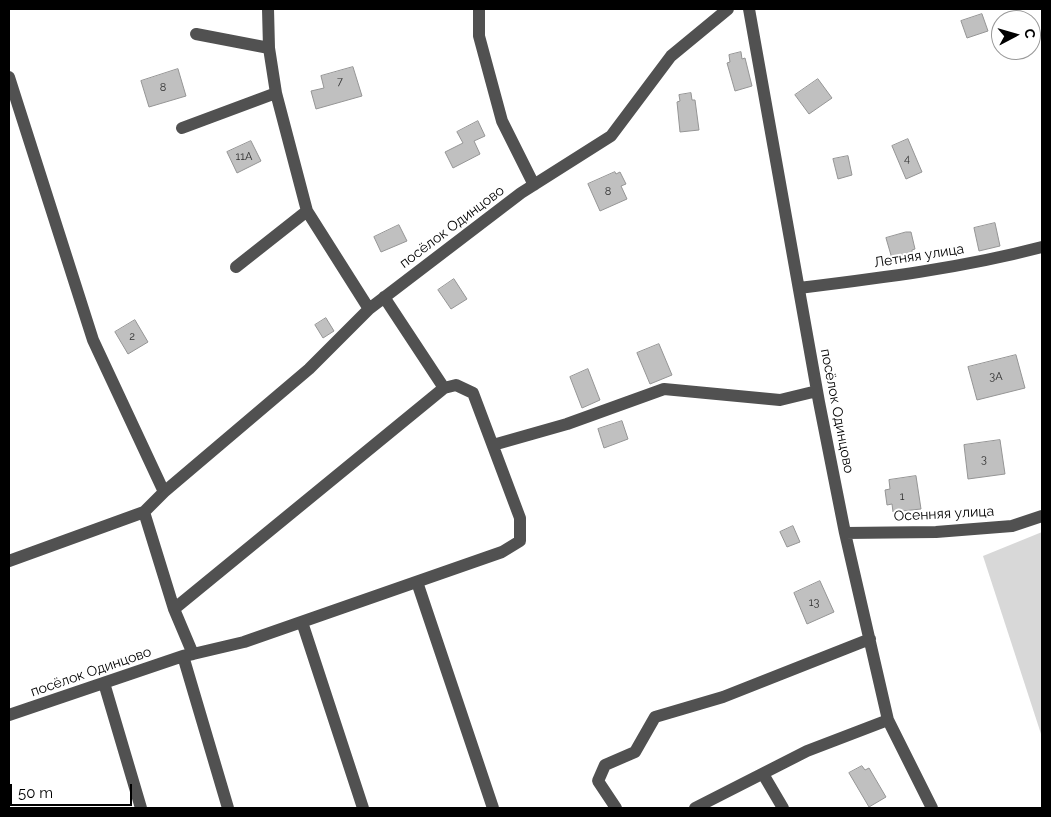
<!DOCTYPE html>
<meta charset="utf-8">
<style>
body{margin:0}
#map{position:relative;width:1051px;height:817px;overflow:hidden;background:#fff;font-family:Raleway,sans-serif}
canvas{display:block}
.frame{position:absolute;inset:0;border:10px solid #000;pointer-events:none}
.north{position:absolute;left:991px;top:10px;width:50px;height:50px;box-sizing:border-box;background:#fff;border:1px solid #999;border-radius:50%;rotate:84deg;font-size:14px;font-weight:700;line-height:20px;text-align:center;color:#000}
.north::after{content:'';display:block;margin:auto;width:18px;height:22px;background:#000;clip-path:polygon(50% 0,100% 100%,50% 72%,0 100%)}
.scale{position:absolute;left:10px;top:784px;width:122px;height:22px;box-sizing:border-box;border:2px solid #000;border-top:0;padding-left:6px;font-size:15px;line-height:18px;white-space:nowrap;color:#000;-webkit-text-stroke:4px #fff;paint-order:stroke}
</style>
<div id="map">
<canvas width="1051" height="817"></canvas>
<div class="frame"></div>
<div class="north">С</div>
<div class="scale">50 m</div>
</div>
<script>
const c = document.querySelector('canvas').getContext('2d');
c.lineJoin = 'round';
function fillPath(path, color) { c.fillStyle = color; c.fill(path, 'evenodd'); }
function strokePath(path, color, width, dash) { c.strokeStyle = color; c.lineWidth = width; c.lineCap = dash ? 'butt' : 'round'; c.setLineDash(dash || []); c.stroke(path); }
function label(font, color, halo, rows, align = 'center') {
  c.font = font + ' Raleway,sans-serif'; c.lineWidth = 4; c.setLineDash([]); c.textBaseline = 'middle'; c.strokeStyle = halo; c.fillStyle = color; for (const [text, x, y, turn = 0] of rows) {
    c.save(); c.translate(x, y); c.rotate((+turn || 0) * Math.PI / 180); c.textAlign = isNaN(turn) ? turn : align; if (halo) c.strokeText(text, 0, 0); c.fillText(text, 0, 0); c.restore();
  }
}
const green = new Path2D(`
 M1042 532V737L983 556Z`);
const building = new Path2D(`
 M982 14 988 31 967 38 961 21Z
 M741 52 742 59 745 58 752 86 735 91 727 63 730 62 729 55Z
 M353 67 362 96 316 109 311 91 324 88 321 76Z
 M178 69 186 96 149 107 141 81Z
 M818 79 832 98 809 114 795 95Z
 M691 93 692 100H695L699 130 680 132 677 102 680 101 679 95Z
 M478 121 485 136 474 141 480 154 453 168 445 152 463 143 457 132Z
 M908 139 922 172 906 179 892 146Z
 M251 141 261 161 237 173 227 152Z
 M848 156 852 175 838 179 833 159Z
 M615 172 616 174 620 172 626 184 621 186 627 199 600 211 588 184Z
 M995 223 1000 246 979 251 974 228Z
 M399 225 407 241 381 252 374 237Z
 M906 232H911L915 249 912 250V257L893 262 886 238Z
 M454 279 467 299 451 309 438 290Z
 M326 318 334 331 323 338 315 325Z
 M135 320 148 342 128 354 115 332Z
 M659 344 672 375 650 384 637 353Z
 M1016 355 1025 388 977 400 968 367Z
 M588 369 600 400 582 408 570 377Z
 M622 421 628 439 604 448 598 429Z
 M1000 440 1005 474 968 479 964 445Z
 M916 476 921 509 893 512 892 504 887 505 885 490 890 489 889 480Z
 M793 526 800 542 787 547 780 532Z
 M820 581 834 612 807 624 794 593Z
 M862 766 865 770 869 768 886 797 869 807 849 773Z`);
const minor = new Path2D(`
 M268 9 269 48 276 93 307 211 369 309
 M479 9V36L502 121 534 185
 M749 9 819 402 845 533 888 720 932 808
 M196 34 269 48
 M9 77 93 340 164 492
 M182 128 276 93
 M236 267 307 211
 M799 288C881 278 962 268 1042 247
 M384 297 444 388
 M493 445 567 424 664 389 780 400 817 391
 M144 512 174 609 193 654 183 656 228 808
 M845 533 936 532 1012 526 1042 516
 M9 561 144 512 164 492 309 369 369 309 521 193 611 136 671 56 728 9
 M417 582 493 808
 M174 609 444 388 456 385 473 393 520 518V541L502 552 244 642 193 654
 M302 622 363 808
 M104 683 141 808
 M9 715 183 656
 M763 774 783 808
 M616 808 598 781 605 765 635 752 655 717 723 697 870 639
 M695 808 807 751 888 720`);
const numberNames = [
 ["7",340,82],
 ["8",163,88],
 ["11А",244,157],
 ["4",907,159],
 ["8",608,192],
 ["2",132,337],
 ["3А",996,377],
 ["3",984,460],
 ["1",902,497],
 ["13",814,603]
];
const streetNames = [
 ["посёлок Одинцово",452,227,-37],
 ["Летняя улица",919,256,-9],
 ["посёлок Одинцово",837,411,79],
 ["Осенняя улица",944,514,-3],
 ["посёлок Одинцово",91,672,-19]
];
fillPath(green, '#d8d8d8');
fillPath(building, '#c0c0c0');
strokePath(building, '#959595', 1);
strokePath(minor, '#515151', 12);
label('11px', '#303030', null, numberNames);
label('14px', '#000', '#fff', streetNames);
</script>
